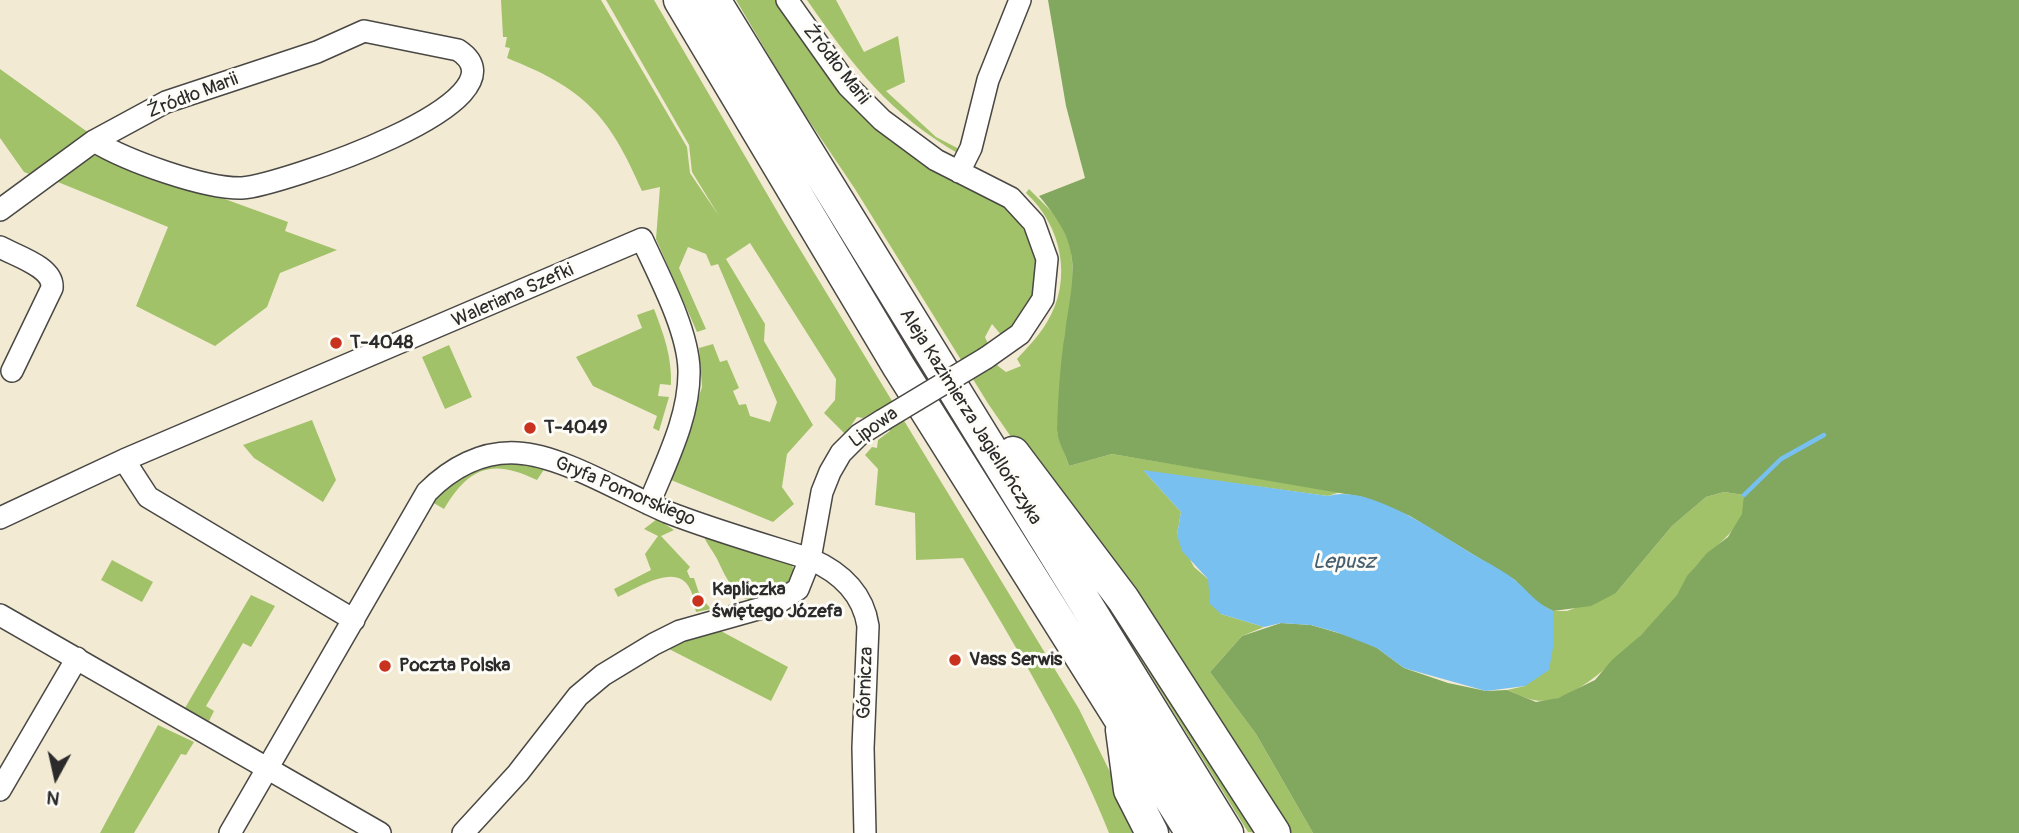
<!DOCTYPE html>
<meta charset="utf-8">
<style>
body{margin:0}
#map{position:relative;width:2019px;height:833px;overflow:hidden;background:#f3ead4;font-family:Pangolin,sans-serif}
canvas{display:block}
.north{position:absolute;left:21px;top:742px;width:70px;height:70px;-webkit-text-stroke:5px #fdfcf7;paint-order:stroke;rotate:188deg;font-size:19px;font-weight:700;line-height:28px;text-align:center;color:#2b2b2b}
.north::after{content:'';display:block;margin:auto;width:24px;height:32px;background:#2b2b2b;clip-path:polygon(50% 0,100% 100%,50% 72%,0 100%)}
</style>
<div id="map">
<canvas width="2019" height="833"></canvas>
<div class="north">N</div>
</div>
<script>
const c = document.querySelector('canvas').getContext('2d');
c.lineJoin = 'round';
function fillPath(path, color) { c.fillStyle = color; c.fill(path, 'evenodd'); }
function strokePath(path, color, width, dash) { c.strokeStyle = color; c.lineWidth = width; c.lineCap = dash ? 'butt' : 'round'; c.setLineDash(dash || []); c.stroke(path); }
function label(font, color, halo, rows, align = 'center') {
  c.font = font + ' Pangolin,sans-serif'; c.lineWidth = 6; c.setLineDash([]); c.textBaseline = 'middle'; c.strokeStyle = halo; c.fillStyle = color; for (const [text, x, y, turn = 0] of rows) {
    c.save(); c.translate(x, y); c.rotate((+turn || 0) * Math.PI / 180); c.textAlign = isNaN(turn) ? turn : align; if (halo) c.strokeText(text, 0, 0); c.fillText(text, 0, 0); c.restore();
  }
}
const green = new Path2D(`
 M501 0H601L687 147 690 173 719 216 692 172 689 145 606 0H654L784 223 1079 709 1140 833H1109C1071 737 1016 647 963 558L916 560 915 513 875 505 878 469 865 455 872 447 877 448 878 440 890 431 877 410 863 418 857 417 845 434 824 413 835 400 836 379 750 243 726 259 765 324 764 341 813 425 787 454 782 487 794 504 773 522 671 480 702 387 699 348 713 344 720 362 727 360 739 388 733 391 739 405 746 404 750 416 770 422 777 402 718 264 711 266 706 254 688 247 679 268 706 329 697 332 656 239 660 187 642 191C609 115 585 89 507 58L510 48 505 47 507 37H503Z
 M694 0H701L1213 833H1206Z
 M736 0H778L824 67 1007 209C1046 249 1047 290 1008 331L1002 336 992 324 985 337 998 366 1006 372 1021 366 1017 359C1026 349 1039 336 1047 322 1073 280 1062 226 1026 193L1029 189 1057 217 1071 247 1074 291 1065 334 1057 433 1069 466 1112 454 1340 492 1328 496 1144 471 1181 512 1177 535 1194 567 1208 579 1221 614 1264 627 1242 636 1210 672 1256 734 1313 833H1284L989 405 855 189 795 100Z
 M807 0H836L864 52 898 36 905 82 886 91 936 137 963 151 961 155C890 115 853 66 807 0Z
 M0 69 89 133 29 174 24 172 0 138Z
 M92 155 123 162 288 222 285 231 337 250 280 273 267 307 215 346 136 306 168 227 53 180Z
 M654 309C664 335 672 357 671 385L660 384 658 396 669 397 659 431 653 428 657 416 593 386 576 357 642 328 637 315Z
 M449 345 472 397 445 409 422 357Z
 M312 420 336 480 323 502 254 458 243 445Z
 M518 464 545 468 537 480C492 458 469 467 444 509L432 502C457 478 482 463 518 464Z
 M1724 492 1744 495C1751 525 1712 547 1695 567 1687 576 1683 588 1675 598 1648 629 1596 686 1558 698 1538 705 1526 698 1507 690L1525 686 1553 625V611H1567L1616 593 1672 526 1706 497Z
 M657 519 674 530 661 536 690 567 687 571 690 578H694L700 596 711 609 696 612C694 605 694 596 690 589 677 561 636 589 618 597L614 589 651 570 645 554 658 536 644 529Z
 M703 534 792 563 795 579C753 607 742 612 719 563 715 553 706 544 703 534Z
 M1073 550 1262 833 1248 832Z
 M112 560 153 582 142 602 101 580Z
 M251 595 275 606 251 647 243 643 206 706 214 711 209 721 185 708Z
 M719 630 788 667 771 701 667 648Z
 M158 725 194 742 186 755 181 754 134 833H100Z`);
const forest = new Path2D(`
 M1048 0H2019V833H1313L1256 734 1210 672 1242 636 1281 623 1311 625 1359 639 1377 648 1404 668 1448 683 1486 691 1507 690 1536 702 1558 698 1595 680 1612 660 1641 635 1677 595 1687 576 1707 553 1728 537 1742 514 1744 495 1724 492 1706 497 1672 526 1616 593 1591 606 1553 611 1534 601 1515 580 1410 516 1363 497 1112 454 1069 466C1066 455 1057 440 1057 430 1058 399 1060 364 1065 333 1074 271 1084 248 1039 196L1085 178 1066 106Z`);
const water = new Path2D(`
 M1143 470 1328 496C1369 483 1439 534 1474 555 1488 563 1504 571 1516 581 1530 593 1535 602 1553 611L1554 642 1549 670 1525 686 1486 691 1404 668 1377 648 1336 632 1311 625 1281 623 1264 627 1221 614 1210 604 1208 579 1182 551 1177 535 1181 512Z`);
const stream = new Path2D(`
 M1744 495 1781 459 1824 435`);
const minor = new Path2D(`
 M787 0 848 86 882 120 936 160 1011 198 1034 223 1047 259 1043 299 1020 334 986 358
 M959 172 971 148 988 80 1020 0
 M0 210 94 141 166 102 317 52 364 31 458 50C536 101 277 186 242 188 205 189 127 161 94 141
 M0 247C16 256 54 267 52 288L12 371
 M124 460 148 497 354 620
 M0 518 124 460 642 239C659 276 688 330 689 370 690 416 666 462 649 504
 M0 615 380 833
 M0 790 77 658
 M230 833 427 492C451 468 482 451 517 453 562 455 624 494 667 512 713 530 762 544 810 559 840 572 863 593 868 626L863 748 865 833
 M463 833 518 773 578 696 603 675 654 644 680 631 776 604 798 589 810 559 822 492 830 472 841 453 859 435 883 420`);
const highway = new Path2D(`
 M680 0 899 367 1192 833
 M714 0 1227 833
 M1013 453 1123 599 1274 833
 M1122 730 1130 790 1152 833`);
const minorBridge = new Path2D(`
 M883 420 986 358`);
const markers = [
 [336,343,7,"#c8321e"],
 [530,428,7,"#c8321e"],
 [698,601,7,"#c8321e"],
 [955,660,7,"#c8321e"],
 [385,666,7,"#c8321e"]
];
const streetNames = [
 ["Źródło Marii",836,65,52],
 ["Źródło Marii",193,96,-21],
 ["Waleriana Szefki",513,296,-24],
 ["Aleja Kazimierza Jagiellończyka",970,417,58],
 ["Lipowa",874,428,-36],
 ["Gryfa Pomorskiego",625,492,23],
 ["Górnicza",866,683,-88]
];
const poiNames = [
 ["T-4048",350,343],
 ["T-4049",544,428],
 ["Kapliczka",712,590],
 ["świętego Józefa",712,612],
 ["Vass Serwis",969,660],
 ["Poczta Polska",399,666]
];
const waterNames = [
 ["Lepusz",1344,563]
];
fillPath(green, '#a2c26a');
fillPath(forest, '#81a85e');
fillPath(water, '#77c0f0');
strokePath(stream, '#77c0f0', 4.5);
strokePath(minor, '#494844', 24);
strokePath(highway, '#494844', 35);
strokePath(minor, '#fff', 21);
strokePath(highway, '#fff', 32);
strokePath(minorBridge, '#494844', 24, []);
strokePath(minorBridge, '#fff', 21);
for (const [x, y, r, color] of markers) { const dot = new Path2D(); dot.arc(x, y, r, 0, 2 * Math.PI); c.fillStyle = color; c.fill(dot); strokePath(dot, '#fdfcf7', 2.5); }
label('19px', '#2b2b2b', '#fdfcf7', streetNames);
label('bold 19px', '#2b2b2b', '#fdfcf7', poiNames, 'left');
label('italic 21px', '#465f70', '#fdfcf7', waterNames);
</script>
